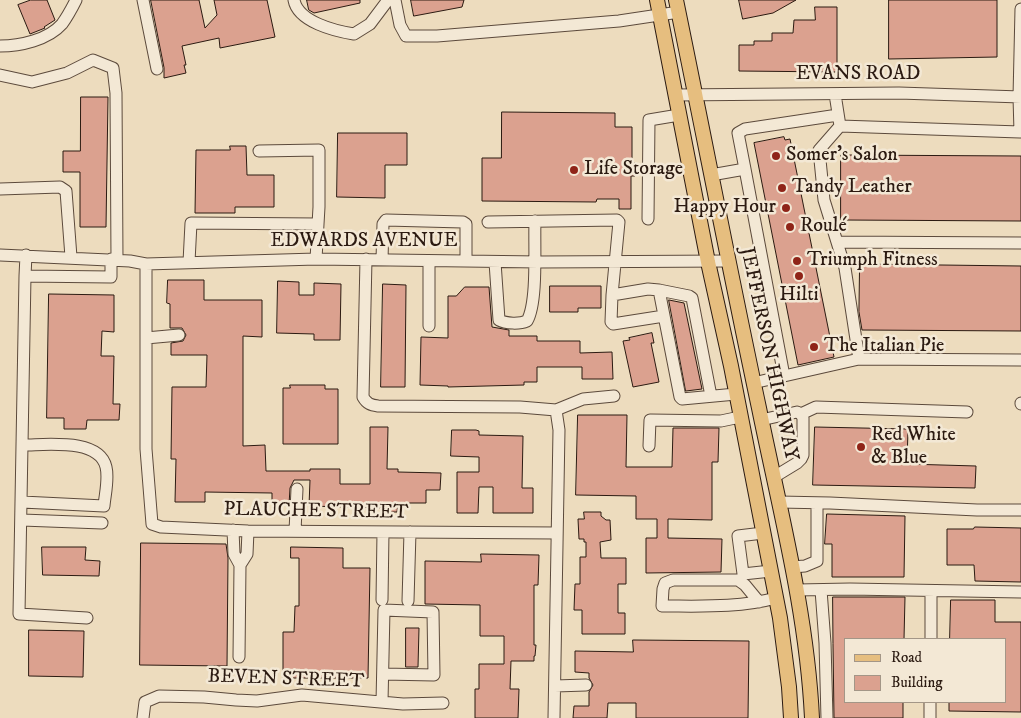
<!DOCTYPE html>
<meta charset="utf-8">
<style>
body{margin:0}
#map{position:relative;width:1021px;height:718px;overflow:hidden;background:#eddcbe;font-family:"IM FELL DW Pica",serif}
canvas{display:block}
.legend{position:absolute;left:844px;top:638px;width:162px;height:65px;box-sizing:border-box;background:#f3e8d5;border:1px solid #a39687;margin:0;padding:6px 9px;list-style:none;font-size:15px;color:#2b1a11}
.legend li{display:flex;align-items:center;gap:10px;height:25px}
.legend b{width:25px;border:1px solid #a39687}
</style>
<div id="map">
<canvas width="1021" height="718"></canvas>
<ul class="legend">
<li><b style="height:6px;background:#e6be7f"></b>Road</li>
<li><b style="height:14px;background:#dba18f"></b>Building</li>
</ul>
</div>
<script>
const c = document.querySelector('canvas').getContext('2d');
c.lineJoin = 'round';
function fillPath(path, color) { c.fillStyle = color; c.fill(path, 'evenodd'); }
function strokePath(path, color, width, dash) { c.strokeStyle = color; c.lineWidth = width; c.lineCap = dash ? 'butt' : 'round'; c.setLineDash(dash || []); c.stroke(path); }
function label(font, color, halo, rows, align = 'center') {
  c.font = font + ' "IM FELL DW Pica",serif'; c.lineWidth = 5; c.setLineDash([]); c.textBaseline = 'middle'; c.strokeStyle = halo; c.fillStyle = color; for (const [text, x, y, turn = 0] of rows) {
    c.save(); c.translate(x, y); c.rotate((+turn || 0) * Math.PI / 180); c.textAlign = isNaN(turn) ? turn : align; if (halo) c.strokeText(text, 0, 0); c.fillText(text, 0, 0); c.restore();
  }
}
const building = new Path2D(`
 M31 0H47L55 20 44 27 45 28 30 34 18 5Z
 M151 0H199L205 28 217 15 214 0H267L275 37 220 48 219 38 182 46 186 65H184L186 73 164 78V68Z
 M307 0H360V3L314 13 309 10Z
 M411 0H464L462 7 414 16Z
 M739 0H796L773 13 743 19Z
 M889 0H997V57L889 59Z
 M815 7H837V72L739 71V45H754V41H772V33H793L794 20H815Z
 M81 97H108L106 227H80V172H63V151H80Z
 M502 112 615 113V127H632V163H635V176H631V209H619V199H597L596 202 482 201V158H501Z
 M338 133H407V165H385V198L337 197Z
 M784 137 785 140 790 139 834 357 798 365 754 143Z
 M230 146H246L247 175H274V207H235V213H195L196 150H230Z
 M841 155 1021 156V221L841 220Z
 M860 264 1021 266V331L862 330 859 312Z
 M168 280H204V300H262V337L243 336V446L265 445 266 471H310V469H340V484H370V427H388L387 469H398V472L441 473 440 490H426V503H398L397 512H382V508L309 506 310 480H294L290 488 289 505H272V493L205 492V502H175L176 459H171L172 387H206L207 355H171V343L183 341 186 335 182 328H170V304L167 303Z
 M278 281 299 282V295H314V283L341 284 340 340H314V334L277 333Z
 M383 284 406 285 405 387H381Z
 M550 286H601V308H578V312H550Z
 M465 287H489L492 327 509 330V336H537V341H580V353L612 352 613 379H582V367H537V382H524V385L448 387V386L420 385 421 337 448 338V296H456Z
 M49 294 114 295V332L102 331 101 356H114L113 404H120L119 420H87L86 429H64V418H47Z
 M669 300 684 303 702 389 686 391Z
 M652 333 654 343H651L659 382 633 387 623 341 630 340 629 338Z
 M290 385H325V389H338V444H283V388H290Z
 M578 415H627L626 467H672L673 428H719L718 462H712V520L668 519V538L722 539 721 572 646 573V538H657V519H636V496L576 495Z
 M815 427 908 429 907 464 976 466 975 488 813 485Z
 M452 430H476L479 431V435L523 436 522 488H533V513H493V487H479L478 513H457V472H479V457L451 456Z
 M584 512H601V516L606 520H610L611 540 600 542 601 558H626V584H618V613H625V634H582V610H574L575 584H580V557H586V542H584V539H579L578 519H584Z
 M827 514 905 516 904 577H832V544H825Z
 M975 527 1021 528V582L975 581 974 565H947V529H973Z
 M141 543 226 544 228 558 227 666 140 665Z
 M42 547H86L85 560 100 561 99 576 43 575Z
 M291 547 343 548V568H370L368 678H283V632H294L295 606H299V558H291Z
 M481 554 539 555 538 585H534V645H536L535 656H534V661H511L510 689H519L518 718H475V689H479V664H504V636H480V605L425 604V561L481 562Z
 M833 597H905L904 639H845V702H903V718H834L833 644Z
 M951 600H995V622H1021V712L949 711V702H1005V639H950Z
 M406 628H419L418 667H406Z
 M29 630 84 631 83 677 29 676Z
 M633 640 749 641 748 718H636V703H608L607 718H573L574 706H589V692L593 685 589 678V673L575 672V651L633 652Z`);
const minor = new Path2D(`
 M143 0 157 69
 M294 0C298 22 335 31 354 34L370 24 388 0
 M395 0 400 25 406 36H437L619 21 679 12
 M0 46C20 46 48 40 62 24 67 17 72 8 76 0
 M0 75 32 82 67 73 93 60 113 68 116 93 117 260
 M835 94 840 126 1020 132 1019 97 1021 9
 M675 95 899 93 1021 97
 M840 126 819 150 824 200 845 268 859 359
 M259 151 319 150V207L316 259
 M745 169 738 133 745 129 838 115
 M711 175 745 169 784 376
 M0 189 60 187 66 191 71 257
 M648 219 649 120 679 115
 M488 222 617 220 619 222 612 295 648 289 659 290 680 397 682 399 736 394
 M837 242 1021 243
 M0 255 130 261 146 264 316 259 539 262 728 261
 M26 255 25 276 111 277V259
 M366 259 363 397C367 404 371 405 378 406L520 407 556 410 559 430 554 718
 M382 260 383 224 386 220 463 222 466 224V261
 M189 262 191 223 317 224
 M495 262 499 320C506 324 520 324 527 321 538 302 534 245 535 221
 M146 264V449L152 524 161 527 248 531 557 533
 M25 276 19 614 87 618
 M659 290 689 296 692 298 711 396
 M612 295 611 322 613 324 664 316
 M429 326V261
 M146 338 179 335
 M753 383 859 359 1021 360
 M1021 403V404
 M556 410 583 399 614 396
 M761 420 797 412 801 414 816 407 967 412
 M649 446 650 420 721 421 740 417
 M774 477 797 463 801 459 803 455V418L801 414
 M22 502 104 506C105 494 109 479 106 467 99 438 47 445 23 445
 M779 502 830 503 977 510H1021
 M22 520 102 523
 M233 530 234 554 240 565 247 554 248 531
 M295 531 297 489
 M763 533 738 536 743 574 771 571
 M792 567 805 566 817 561V504
 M797 590 850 589 1021 592
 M821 590 825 643 827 718
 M382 600 383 532
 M408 601 410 532
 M759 602 745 585 738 580H673L665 583 663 589 662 606C701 606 739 608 776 598
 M931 639V591
 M239 657 240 565
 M555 686 586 685
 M382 702 384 610 433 612 434 675 383 674
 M930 702V718
 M143 718 145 702 159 696 204 697 236 700 257 701 302 695 403 704 443 703`);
const major = new Path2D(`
 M657 0 708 262 731 366 780 618 789 687 791 718
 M676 0C704 136 730 272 759 408 780 511 807 613 812 718`);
const markers = [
 [776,156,5,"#8f2418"],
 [574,170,5,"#8f2418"],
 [782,188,5,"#8f2418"],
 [786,208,5,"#8f2418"],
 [790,227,5,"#8f2418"],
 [797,261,5,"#8f2418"],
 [799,276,5,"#8f2418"],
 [814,347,5,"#8f2418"],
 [861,447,5,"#8f2418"]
];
const streetNames = [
 ["EVANS ROAD",858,75],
 ["EDWARDS AVENUE",364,242],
 ["JEFFERSON HIGHWAY",768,354,78],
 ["PLAUCHE STREET",316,512,1],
 ["BEVEN STREET",286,680,2]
];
const poiNames = [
 ["Somer's Salon",786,156],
 ["Life Storage",584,170],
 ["Tandy Leather",792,188],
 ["Happy Hour",776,208,"right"],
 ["Roulé",800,227],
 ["Triumph Fitness",807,261],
 ["Hilti",799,296,"center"],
 ["The Italian Pie",824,347],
 ["Red White",871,436],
 ["& Blue",871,459]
];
fillPath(building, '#dba18f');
strokePath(building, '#2b1a11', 1);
strokePath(minor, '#5c4a3c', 13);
strokePath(major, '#2b1a11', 16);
strokePath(minor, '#f3e8d5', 11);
strokePath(major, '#e6be7f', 14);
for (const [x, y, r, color] of markers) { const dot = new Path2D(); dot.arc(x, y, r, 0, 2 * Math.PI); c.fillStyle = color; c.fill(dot); strokePath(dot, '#f3e8d5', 2); }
label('20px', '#2b1a11', '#f3e8d5', streetNames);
label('20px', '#2b1a11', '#f3e8d5', poiNames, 'left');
</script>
